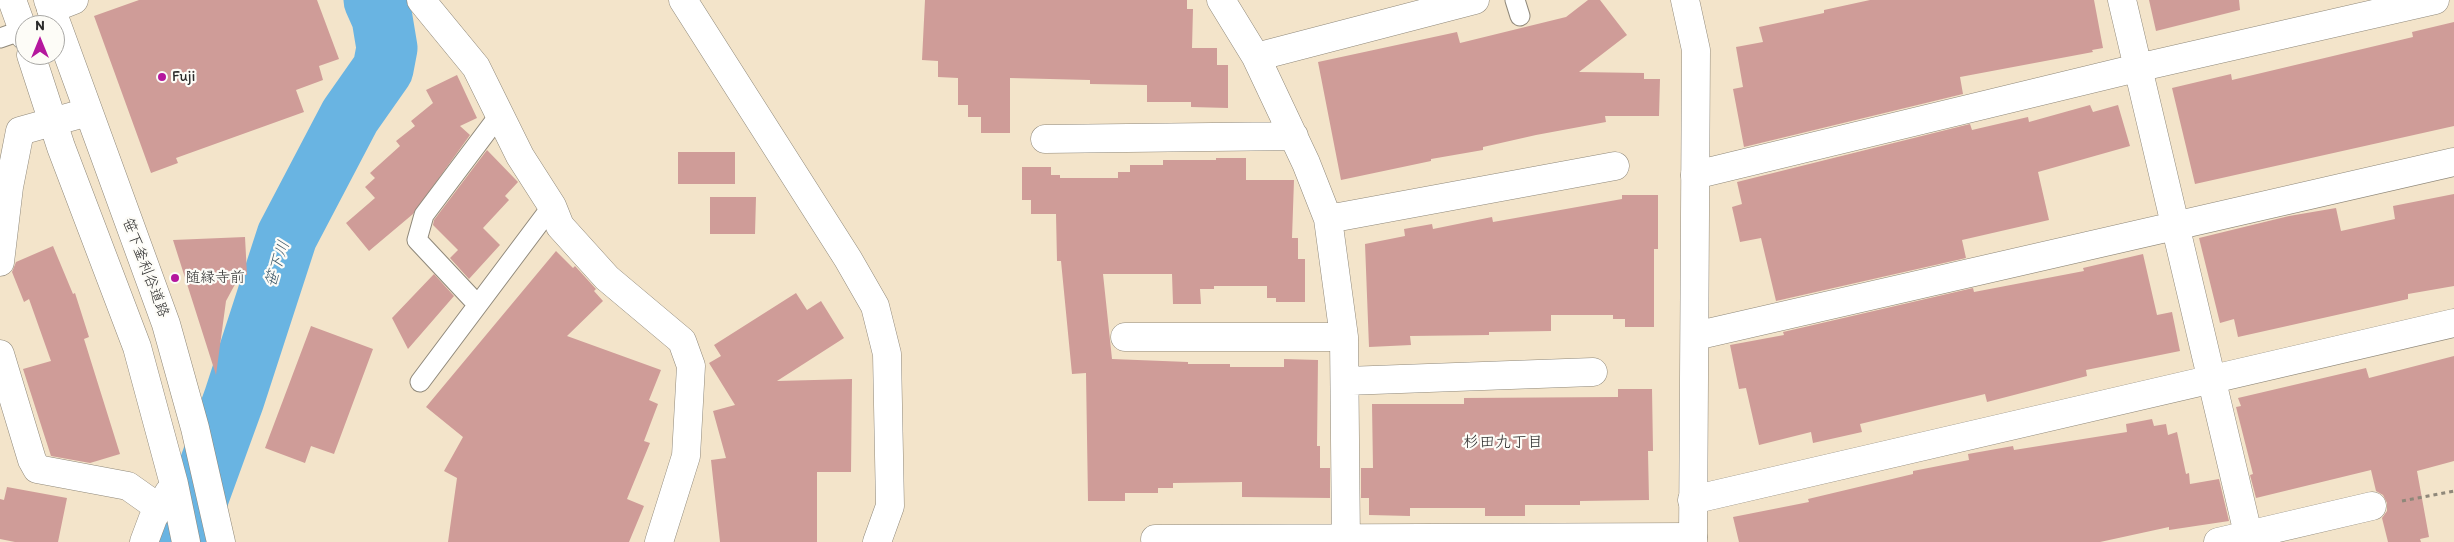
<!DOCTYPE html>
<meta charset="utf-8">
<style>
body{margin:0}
#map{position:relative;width:2454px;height:542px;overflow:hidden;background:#f3e4ca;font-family:Itim,sans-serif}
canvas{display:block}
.north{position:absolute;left:15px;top:15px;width:50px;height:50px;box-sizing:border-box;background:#fdfcf7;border:1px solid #a9a8a5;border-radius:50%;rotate:0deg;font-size:14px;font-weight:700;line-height:20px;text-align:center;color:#2b2b2b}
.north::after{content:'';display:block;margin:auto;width:18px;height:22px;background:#b5179e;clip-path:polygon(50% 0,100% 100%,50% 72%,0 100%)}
</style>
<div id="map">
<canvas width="2454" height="542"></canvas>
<div class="north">N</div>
</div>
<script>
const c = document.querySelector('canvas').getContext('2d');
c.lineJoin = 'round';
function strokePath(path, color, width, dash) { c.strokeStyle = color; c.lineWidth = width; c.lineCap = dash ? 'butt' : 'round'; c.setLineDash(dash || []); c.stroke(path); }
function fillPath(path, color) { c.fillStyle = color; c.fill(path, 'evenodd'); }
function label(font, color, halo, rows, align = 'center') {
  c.font = font + ' Itim,"Klee One",sans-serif'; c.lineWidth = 4.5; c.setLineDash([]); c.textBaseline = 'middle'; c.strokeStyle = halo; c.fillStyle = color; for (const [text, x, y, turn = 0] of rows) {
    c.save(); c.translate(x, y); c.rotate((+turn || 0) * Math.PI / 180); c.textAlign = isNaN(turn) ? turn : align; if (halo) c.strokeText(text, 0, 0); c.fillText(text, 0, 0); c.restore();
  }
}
const river = new Path2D(`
 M182 542 234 399 287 236 350 116 383 69 387 48 382 18 374 0`);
const building = new Path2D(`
 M139 0H317L339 59 319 66 323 80 296 90 304 112 176 158 178 163 151 173 94 16Z
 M925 0H1187V9H1193L1192 48H1217V65H1228V108L1191 107V102H1147V85L1090 84V80L1010 78V133H981V117H968V105H958V78L938 77V61L922 60Z
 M1588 0H1600L1627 35 1579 72 1644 73V79H1660L1659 116H1605L1606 122 1536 135 1483 147V150L1431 159V161L1341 180 1318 62 1457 32 1460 43 1566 17Z
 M1870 0H2094L2103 48 2092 50 2093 52 1960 77 1963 94 1744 147 1733 89 1743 87 1736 47 1763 42 1759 27 1824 13V10Z
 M2149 0H2239L2240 10 2156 31Z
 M2454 22V126L2195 184 2172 88 2231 74 2232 80 2413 37 2412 32Z
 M457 75 477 118 460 126 470 135 413 214 369 251 346 223 375 198 365 187 375 178 370 173 400 146 396 141 415 126 411 121 433 103 426 90Z
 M2090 105 2093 112 2118 105 2130 146 2038 172 2049 220 1962 240 1966 258 1776 301 1761 238 1740 242 1732 207 1742 204 1737 182 1970 124 1972 130 2028 117 2029 122Z
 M487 150 518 182 505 196 509 200 483 228 500 245 469 279 450 258 458 250 433 225 434 220Z
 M678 152H735V184H678Z
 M1216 158H1246V180H1294L1292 238H1298V259H1305V302H1276V298H1267V286H1214V289H1200L1201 304H1173L1172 274H1103L1112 359 1188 362V364H1230V367H1284V359L1318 360 1317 446H1320V468H1330V498L1242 497V482L1173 483V488H1158V493H1125V501H1088L1086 373 1072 374 1061 261H1057L1056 214H1031V200H1022V167H1051V175H1060V178H1118V172H1130V165H1163V160H1216Z
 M2454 194V286L2408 294V299L2238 337 2234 319 2220 323 2199 238 2289 216 2336 208 2341 231 2395 219 2393 206Z
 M1622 195H1658V249H1654V327H1625V319H1613V315H1551V331L1489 332V335L1410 336 1411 345 1369 347 1365 244 1405 236 1404 229 1432 224 1433 229 1492 217 1493 222 1622 199Z
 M710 197H756L755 234H710Z
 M245 237 247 275H240L226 301 216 375 173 240Z
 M53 246 73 294 75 293 89 337 84 339 120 454 90 463 51 456 23 369 51 361 29 299 24 302 12 272 16 262Z
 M556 251 573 268 575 266 596 289 594 291 603 301 567 336 661 370 649 400 658 404 644 441 650 443 627 499 644 506 629 542H448L457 478 444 471 463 437 426 407Z
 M2143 254 2157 315 2172 312 2180 351 2086 370 2087 376 1987 402 1985 394 1860 424 1862 432 1813 443 1811 432 1759 445 1746 388 1739 389 1730 345 1784 335 1783 332 1973 288 1974 292 2084 271 2083 268Z
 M434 274 454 296 408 349 392 318Z
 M796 293 807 310 821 301 844 338 777 381 852 379 851 472H817V542H720L711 460 726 458 713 411 735 405 709 363 721 356 714 345Z
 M311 326 373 349 334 454 311 446 305 463 265 448Z
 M2454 356V461L2417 471 2429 537 2420 539 2421 542H2388L2382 518 2387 511V503L2383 495 2376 491 2371 470 2256 498 2250 475 2253 474 2236 407 2241 406 2238 398 2366 368 2369 378Z
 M1618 389H1652L1653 451H1648L1649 500 1580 501V505H1525V516H1485V508H1410V516L1369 515V498H1361V468H1373L1372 404H1464V398L1618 397Z
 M2152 419 2154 426 2166 424 2168 435 2177 432 2186 474 2189 473 2190 484 2219 479 2229 521 2169 530V527L2100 542H1739L1733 517 1809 502 1808 499 1913 474V471L1969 460 1968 454 2013 446 2014 450 2127 432 2126 424Z
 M7 487 67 498 58 542H15L0 539V499L4 500Z`);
const path = new Path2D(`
 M2402 501 2454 491`);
const service = new Path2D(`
 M1515 0 1520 16
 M0 38 23 30
 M477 304 417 240 424 215 500 114
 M420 382 552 206`);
const minor = new Path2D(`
 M421 0 476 67 520 156 552 206 560 226 607 278 682 341 691 366 686 456 659 542
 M1221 0 1256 57 1306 163 1328 219 1344 337 1346 542
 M2122 0 2250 542
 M51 9 74 0
 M1256 57 1475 0
 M1045 139 1294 136
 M1695 175 2137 68 2435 0
 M1328 219 1615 166
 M0 262 9 187 20 131 88 112
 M1695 336 2454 162
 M1125 337H1344
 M0 354 32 460 37 469 128 486 159 508
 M1346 381 1593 372
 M1692 500 2454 323
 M1155 539 1693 537
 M144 542 153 518 169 492
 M2218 542 2372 506`);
const tertiary = new Path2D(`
 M12 0 25 36
 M48 0 166 324 195 428 221 542
 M683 0 848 259 875 306 887 354 890 506 877 542
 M1685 0 1696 50 1693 542
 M31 55 61 147 137 347 174 484 186 542`);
const markers = [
 [162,77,5,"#b5179e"],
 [175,278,5,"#b5179e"]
];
const poiNames = [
 ["Fuji",172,77],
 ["随縁寺前",185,278]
];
const streetNames = [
 ["笹下釜利谷道路",145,268,69]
];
const waterNames = [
 ["笹下川",278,264,-72]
];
const neighbourhoodNames = [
 ["杉田九丁目",1503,443]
];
strokePath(river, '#69b4e2', 61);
fillPath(building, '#cf9c98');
strokePath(service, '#8f887a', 21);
strokePath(minor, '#8f887a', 29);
strokePath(tertiary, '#8f887a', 29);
strokePath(path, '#8f887a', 3, [4, 4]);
strokePath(service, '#fff', 19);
strokePath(minor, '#fff', 28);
strokePath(tertiary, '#fff', 28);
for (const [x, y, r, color] of markers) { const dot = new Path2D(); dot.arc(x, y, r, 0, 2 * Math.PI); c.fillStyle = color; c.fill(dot); strokePath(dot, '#fdfcf7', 2); }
label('15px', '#2b2b2b', '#fdfcf7', poiNames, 'left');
label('15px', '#2b2b2b', '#fdfcf7', streetNames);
label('italic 16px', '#415b6b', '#fdfcf7', waterNames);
label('16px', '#2b2b2b', '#fdfcf7', neighbourhoodNames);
</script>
